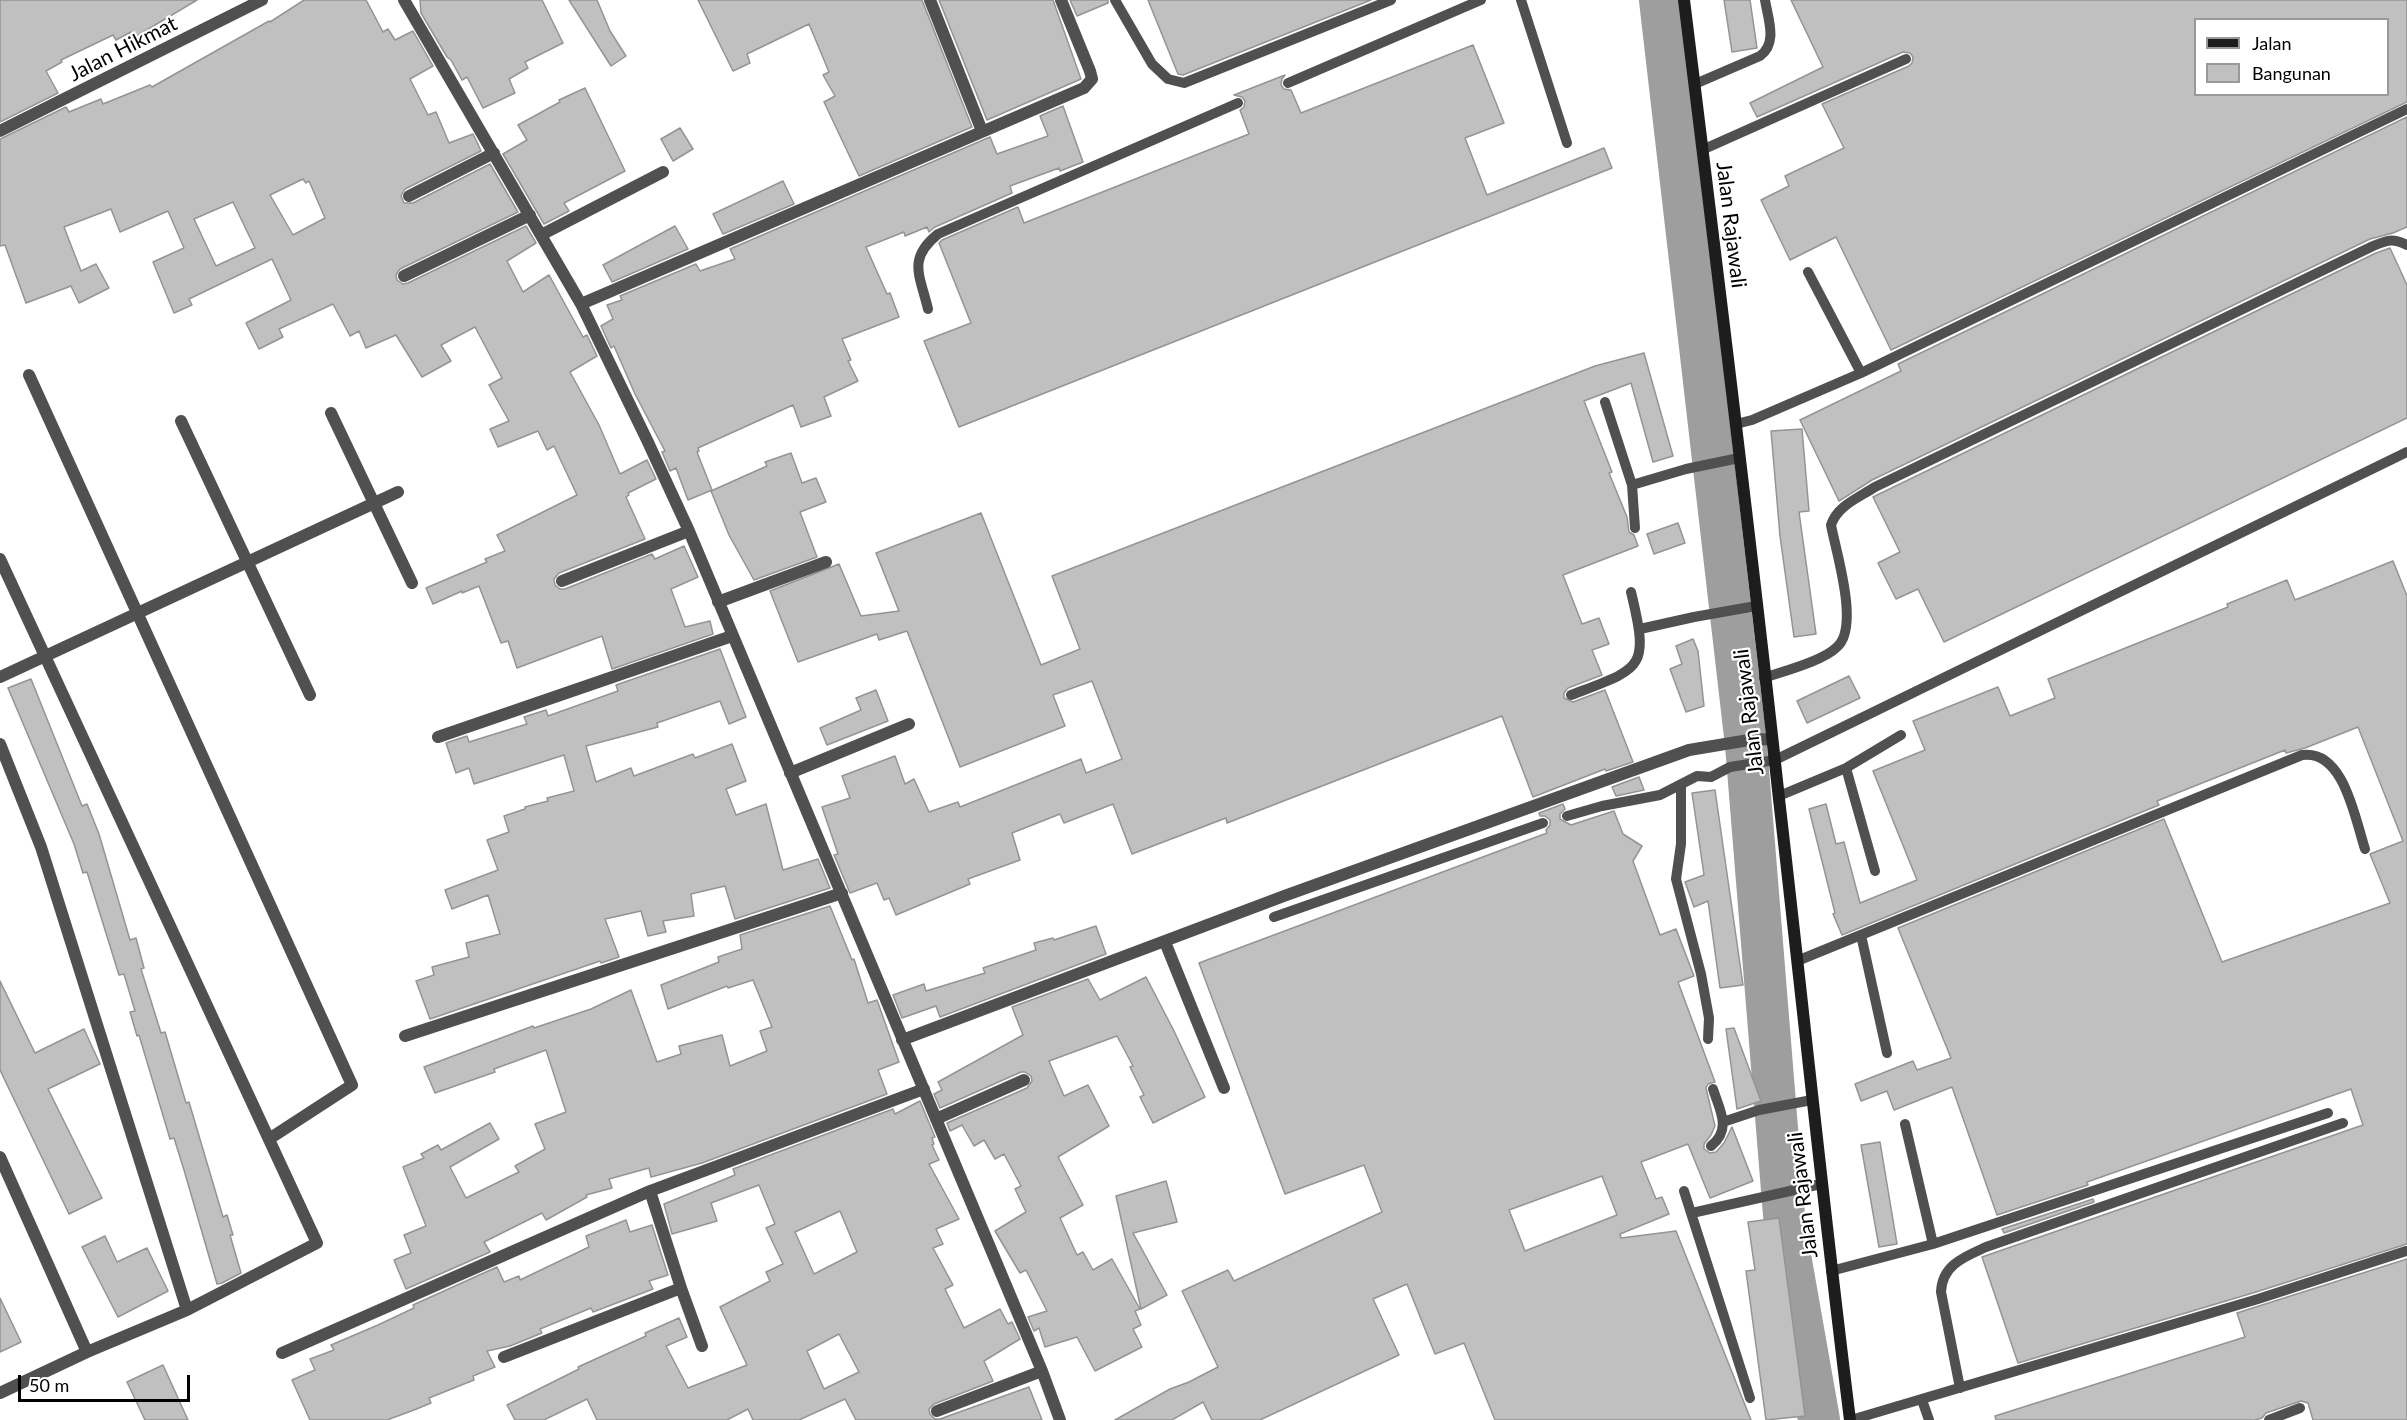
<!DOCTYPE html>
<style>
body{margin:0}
#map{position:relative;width:2407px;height:1420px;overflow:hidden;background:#fff;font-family:Lato,sans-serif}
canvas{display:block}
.legend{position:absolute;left:2194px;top:18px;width:195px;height:78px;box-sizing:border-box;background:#fff;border:2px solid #999;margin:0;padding:8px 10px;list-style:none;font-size:18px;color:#000}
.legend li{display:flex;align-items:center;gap:12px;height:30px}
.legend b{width:30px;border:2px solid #999}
.scale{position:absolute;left:18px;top:1375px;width:172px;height:27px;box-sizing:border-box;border:3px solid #000;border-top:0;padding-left:8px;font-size:18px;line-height:21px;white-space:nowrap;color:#000;-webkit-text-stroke:4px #fff;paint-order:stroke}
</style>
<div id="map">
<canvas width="2407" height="1420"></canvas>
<ul class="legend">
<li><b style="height:8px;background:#1d1d1d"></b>Jalan</li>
<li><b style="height:16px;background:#c0c0c0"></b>Bangunan</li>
</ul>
<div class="scale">50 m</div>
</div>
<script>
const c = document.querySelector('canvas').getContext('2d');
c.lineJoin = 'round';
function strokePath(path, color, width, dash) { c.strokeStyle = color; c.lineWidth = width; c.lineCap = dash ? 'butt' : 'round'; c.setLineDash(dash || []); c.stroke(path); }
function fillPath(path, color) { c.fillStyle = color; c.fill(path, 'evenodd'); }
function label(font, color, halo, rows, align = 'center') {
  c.font = font + ' Lato,sans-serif'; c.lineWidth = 4.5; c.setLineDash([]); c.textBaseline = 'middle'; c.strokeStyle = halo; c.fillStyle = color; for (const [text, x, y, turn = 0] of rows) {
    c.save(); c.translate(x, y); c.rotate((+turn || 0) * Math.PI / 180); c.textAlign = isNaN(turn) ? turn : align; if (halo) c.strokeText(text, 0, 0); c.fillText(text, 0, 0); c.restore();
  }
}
const river = new Path2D(`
 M1660 0 1746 745 1785 1227 1819 1420`);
const building = new Path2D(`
 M0 0H197L135 37 131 32 116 40 113 35 61 60 62 62 46 71 58 93 0 122Z
 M304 0H366L383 32 388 29 395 40 413 31 433 66 410 79 428 115 436 112 449 143 473 134 477 142 481 151 405 189 401 196 404 203H413L490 164 518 212 400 269 396 275 397 280 403 284 408 283 526 226 536 243 507 261 523 292 549 275 583 337 587 335 597 356 570 372 599 425 620 474 647 460 656 479 628 493 629 495 626 497 645 539 559 573 554 579 555 585 560 589H565L652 554 655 559 684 546 698 577 671 589 685 627 710 621 713 634 612 669 602 636 517 668 508 641 501 643 479 586 462 593V591L433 604 426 588 487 562 485 559 505 551 497 535 577 495 554 446 547 450 538 431 498 447 490 429 509 421 489 385 502 378 475 327 441 345 451 361 422 377 396 335 366 348 359 331 350 336 333 304 279 329 283 337 259 349 246 323 291 300 272 259 189 299 192 305 174 313 153 262 184 248 168 211 120 232 111 209 64 227 81 271 96 264 109 288 79 303 71 286 26 303 5 245 0 246V139L66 107 69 112 101 99 103 104 150 85 152 87 269 21 270 22ZM303 179 306 183 309 181 325 218 293 235 270 195ZM233 202 255 248 216 266 194 219Z
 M420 0H542L563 43 525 62 528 68 509 79 515 93 483 108 467 77 462 80 451 60 447 57 421 13Z
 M569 0H597L610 31 626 56 611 66Z
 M698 0H922L972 127 859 176 824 102 835 96 823 75 829 72 809 24 747 54 750 63 733 71Z
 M939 0H1053L1081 79 987 120Z
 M1070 0H1108V3L1077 16Z
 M1148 0H1371L1183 75 1178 74Z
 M1724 0H1750L1757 48 1732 52Z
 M1791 0H2407V102L1891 350 1836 237 1790 260 1761 200 1789 186 1785 176 1844 148 1822 104 1909 66 1912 63 1913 57 1910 53 1903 52 1757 117 1750 103 1823 67ZM2196 20H2388V94H2196Z
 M1473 45 1504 123 1465 138 1487 195 1604 148 1612 168 959 427 924 341 971 323 939 243 942 240 1018 207 1024 223 1249 134 1240 110 1244 107 1245 101 1242 97 1234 95 1285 75 1282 79 1281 85 1284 89 1291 90 1301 113Z
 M585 88 625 171 564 203 569 211 544 224 503 154 527 140 518 125 560 102 559 100Z
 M1063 106 1083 162 1060 171 1059 168 1010 186 1012 193 935 227 929 232 927 227 905 236 904 232 866 247 887 294 890 293 899 317 842 339 851 360 848 361 858 381 824 397 831 416 801 427 793 405 698 448 699 451 697 452 712 490 688 500 676 468 670 471 662 452 665 451 635 394 614 346 611 348 601 326 613 319 607 305 622 300 620 296 696 264 700 271 735 259 730 249 990 137 997 154 1048 136 1040 116Z
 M2407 117V227L2393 233 2370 239 1872 480 1839 501 1800 420 1901 371 1898 364Z
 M680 128 693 149 673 161 661 139Z
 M783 181 794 204 723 234 713 214Z
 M675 226 688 249 612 282 603 265Z
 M2390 248 2407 285V418L1944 642 1918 589 1896 599 1878 563 1900 552 1873 497 2376 253Z
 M1644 353 1673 456 1653 462 1631 383 1584 401 1612 472 1609 473 1627 517 1629 532 1634 535 1638 546 1563 575 1582 624 1599 618 1609 644 1592 650 1602 675 1568 688 1564 693V698L1573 702 1605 690 1633 762 1606 771 1605 769 1533 797 1502 716 1227 823 1226 818 1132 854 1113 804 1064 823 1060 814 1012 833 1020 860 968 879 970 884 896 915 889 898 884 900 877 883 850 893 834 855 838 854 822 807 850 798 842 776 895 756 905 784 914 779 929 812 958 802 960 807 1081 759 1086 773 1122 759 1092 681 1053 695 1065 726 960 767 907 631 879 640 877 634 798 662 770 591 839 564 861 616 899 611 876 553 981 513 1041 665 1080 649 1052 576 1595 366Z
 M1802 429 1809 511 1799 512 1816 634 1794 637 1780 536 1771 431Z
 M791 453 802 483 816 478 826 502 800 512 817 557 754 580 729 535 711 491 767 466 765 462Z
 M1678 523 1685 543 1654 554 1647 534Z
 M2393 561 2407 596V1244L2256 1292 2018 1363 1982 1257 2363 1125 2351 1089 2087 1182 2088 1185 1997 1215 1952 1087 1894 1110 1887 1091 1861 1101 1855 1084 1913 1061 1917 1070 1951 1058 1898 928 2164 819 2222 962 2390 903 2370 854 2403 841 2358 727 2305 748 2286 753 2285 750 2157 801 2159 805 1842 935 1833 914 1835 913 1809 809 1826 804 1836 844 1844 842 1860 903 1917 880 1873 771 1925 750 1913 721 1998 687 2010 716 2055 698 2048 679 2228 607 2227 604 2287 580 2295 600Z
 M1693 639 1698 651 1704 706 1686 712 1670 669 1682 664 1676 646Z
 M720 649 746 717 729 724 720 701 657 723 658 727 586 746 596 782 631 768 634 776 693 754 695 758 732 744 746 781 726 789 736 815 766 804 783 870 818 859 830 888 735 919 725 886 691 894 694 916 663 921 666 932 648 936 641 911 605 919 619 957 601 963 600 961 430 1019 416 981 434 975 432 967 469 957 466 943 500 934 488 895 452 909 445 890 498 870 487 840 509 832 504 816 525 809V807L548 801 547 798 574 791 564 755 474 784 469 768 456 773 446 743 467 736 469 742 527 724 524 717 546 710 548 716 618 691 616 685Z
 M1849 676 1860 698 1807 723 1797 701Z
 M31 679 82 806 87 804 99 834 130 940 136 938 144 968 141 969 161 1033 165 1032 186 1103 189 1102 223 1217 227 1215 233 1235H230L241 1273 222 1283 217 1284 184 1170 174 1138 170 1139 139 1035 137 1036 130 1012 135 1011 124 974 119 975 87 872 83 873 74 844 8 688Z
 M876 690 888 721 827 745 820 728 861 710 856 698Z
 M1639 777 1644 790 1616 796 1612 787Z
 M1715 790 1743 985 1720 988 1708 901 1694 907 1685 882 1704 875 1692 793Z
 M1563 804 1565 809 1560 814V819L1571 825 1614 811 1623 834 1642 846 1633 861 1660 935 1676 929 1694 976 1678 982 1715 1082 1708 1084 1706 1088 1715 1126 1711 1135 1704 1144V1149L1710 1153 1716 1152 1724 1143 1732 1127 1753 1181 1710 1198 1688 1144 1641 1162 1656 1199 1662 1197 1669 1214 1620 1234 1621 1238 1676 1231 1751 1420H1495L1464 1343 1435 1354 1407 1284 1373 1299 1399 1355 1260 1420H1212L1203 1402 1172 1420H1115L1170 1389 1189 1382 1218 1367 1182 1291 1228 1270 1234 1281 1382 1212 1364 1165 1285 1194 1199 963 1547 833 1546 830 1550 825V820L1545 816H1540L1539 813ZM1602 1176 1617 1215 1525 1251 1509 1210Z
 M830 906 852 960 854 959 868 1003 877 1000 899 1062 878 1070 887 1094 702 1163 651 1177 649 1168 609 1179 612 1188 586 1195 587 1197 546 1220 542 1213 484 1242 490 1252 406 1289 394 1260 411 1253 404 1235 426 1226 403 1167 424 1158 421 1154 438 1145 441 1150 490 1123 499 1139 450 1167 466 1198 519 1172 515 1166 545 1149 535 1124 566 1112 546 1050 494 1069 495 1072 435 1093 424 1067 533 1026 534 1028 591 1009 631 990 657 1062 681 1054 679 1046 722 1035 730 1066 767 1051 760 1031 772 1027 753 980 728 988 727 986 668 1009 661 985 719 962 718 957 742 949 740 935Z
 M1096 926 1106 954 940 1017 936 1006 902 1018 893 995 924 984 926 991 985 973 983 968 1036 950 1034 943 1053 938 1054 940Z
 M1146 977 1174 1031 1205 1097 1153 1123 1140 1097 1144 1095 1130 1067 1133 1066 1117 1036 1049 1061 1064 1096 1088 1085 1109 1126 1058 1157 1083 1205 1060 1218 1077 1255 1083 1252 1093 1270 1112 1259 1140 1309 1135 1311 1141 1325 1133 1329 1142 1347 1095 1371 1077 1337 1045 1347 1039 1328 1034 1331 1028 1317 1047 1311 1026 1270 1020 1273 995 1231 1026 1212 1015 1189 1021 1186 1004 1154 995 1159 984 1140 974 1146 962 1125 950 1131 947 1123 1027 1088 1032 1081 1031 1076 1025 1072H1021L940 1108 934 1094 942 1090 938 1082 1023 1035 1012 1007 1088 979 1100 1000Z
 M0 981 35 1053 84 1029 100 1064 48 1089 102 1198 69 1214 0 1070Z
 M1734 1028 1761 1101 1737 1109 1726 1029Z
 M920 1101 935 1137 932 1138 934 1144 932 1145 939 1160 929 1164 959 1219 936 1229 943 1244 933 1248 953 1285 945 1289 964 1328 1000 1309 1008 1324 1012 1322 1020 1339 984 1361 993 1381 934 1404 929 1409 930 1414 935 1419H940L1029 1387 1042 1420H856L845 1399 799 1420H753L748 1409 727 1420H597L587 1399 544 1420H515L507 1405 579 1369 578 1367 646 1336 645 1333 679 1318 687 1337 666 1346 688 1388 747 1365 720 1307 770 1281 766 1272 783 1264 766 1228 775 1224 759 1185 711 1203 717 1221 672 1234 664 1204 735 1175 733 1169 893 1109 895 1114ZM840 1211 857 1252 814 1274 795 1232ZM839 1334 859 1372 824 1389 807 1351Z
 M1880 1142 1897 1244 1879 1247 1861 1145Z
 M1166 1181 1177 1222 1133 1233 1167 1295 1141 1309 1116 1196Z
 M2093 1199 2094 1202 2004 1233 2002 1229Z
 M1779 1218 1805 1416 1766 1420 1746 1271 1755 1270 1748 1222Z
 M626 1220 630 1232 652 1225 668 1275 649 1281 653 1289 593 1312 591 1308 540 1329 542 1333 510 1346 487 1351 495 1367 473 1376 474 1380 429 1398 431 1403 414 1410 387 1420H310L292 1380 315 1370 310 1359 334 1350 331 1345 378 1325 414 1308 413 1305 497 1267 504 1282 519 1276 520 1280 589 1247 586 1236Z
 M105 1236 117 1262 147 1248 168 1291 118 1317 82 1247Z
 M2407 1259V1420H2313L2308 1403 2301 1401 2266 1413 2262 1418 2255 1420H1996L1995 1416 2245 1337 2237 1313Z
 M0 1298 21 1342 0 1352Z
 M163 1365 188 1420H145L127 1382Z`);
const lane = new Path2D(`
 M1115 0 1152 64 1168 79 1184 83 1391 0
 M1521 0 1567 143
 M1288 83 1481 0
 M1695 84 1760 56C1778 43 1768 19 1765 0
 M1702 150 1906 59
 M1808 272 1861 373
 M928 309C920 275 907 259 938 234L1238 103
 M1605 402 1632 485 1635 528
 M1736 424 1752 420 1861 373 2407 109
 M1632 485 1686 469 1739 458
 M1640 629 1694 617 1756 606
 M1764 678C1784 671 1823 661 1837 647 1860 627 1836 552 1831 525 1837 506 1858 498 1875 487L2373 246C2387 240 2393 238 2407 245
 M1571 695C1642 668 1650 670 1631 592
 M1846 768 1875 871
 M1681 786V844L1676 879 1701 974 1709 1018 1708 1039
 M1779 796 1846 768 1901 735
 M1567 816 1602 806 1660 795 1697 776 1711 777 1730 767 1775 760 2407 452
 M1274 917 1543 823
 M1861 935 1887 1053
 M1797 961 2302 755C2344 749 2355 819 2365 849
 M1723 1122 1759 1110 1812 1100
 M1905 1124 1933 1244
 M1711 1146C1732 1129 1720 1111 1713 1089
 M1684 1191 1750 1398
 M1692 1213 1821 1184
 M1831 1271 1933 1244 2328 1113
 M1960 1388 1941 1292C1942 1265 1964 1257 1986 1247L2343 1123
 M1922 1400 1929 1420
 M1851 1420 2258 1299 2406 1251
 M2269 1420 2300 1408`);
const street = new Path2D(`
 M404 0 581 304 647 440 689 531 1042 1371 1060 1420
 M930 0 982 131
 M0 131 262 0
 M409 196 494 153
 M541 235 663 172
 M404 276 530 215
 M581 304 1084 88 1092 79 1090 71 1061 0
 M29 375 352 1085 269 1139
 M331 413 412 583
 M181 421 310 695
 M0 559 317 1243 187 1310 87 1352 0 1393
 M562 581 689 531
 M718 602 826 562
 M0 677 398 492
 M438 737 732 636
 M0 744 41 847 187 1310
 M790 773 909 724
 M1165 942 1224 1088
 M405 1036 842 893
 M902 1040 1284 896 1689 750 1749 740 1772 739
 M936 1119 1024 1080
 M0 1157 87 1352
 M650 1191 681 1288 702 1346
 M282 1353 650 1191 924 1089
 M504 1357 681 1288
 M937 1411 1042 1371`);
const secondary = new Path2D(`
 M1684 0C1717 266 1750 532 1779 799 1803 1006 1824 1213 1850 1420`);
const streetNames = [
 ["Jalan Hikmat",123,49,-27],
 ["Jalan Rajawali",1731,225,83],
 ["Jalan Rajawali",1749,712,-97],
 ["Jalan Rajawali",1803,1195,-97]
];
strokePath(river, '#9e9e9e', 42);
fillPath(building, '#c0c0c0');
strokePath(building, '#949494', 1.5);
strokePath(lane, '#505050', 10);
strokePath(street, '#505050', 12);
strokePath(secondary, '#1d1d1d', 12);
label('21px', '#000', '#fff', streetNames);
</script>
